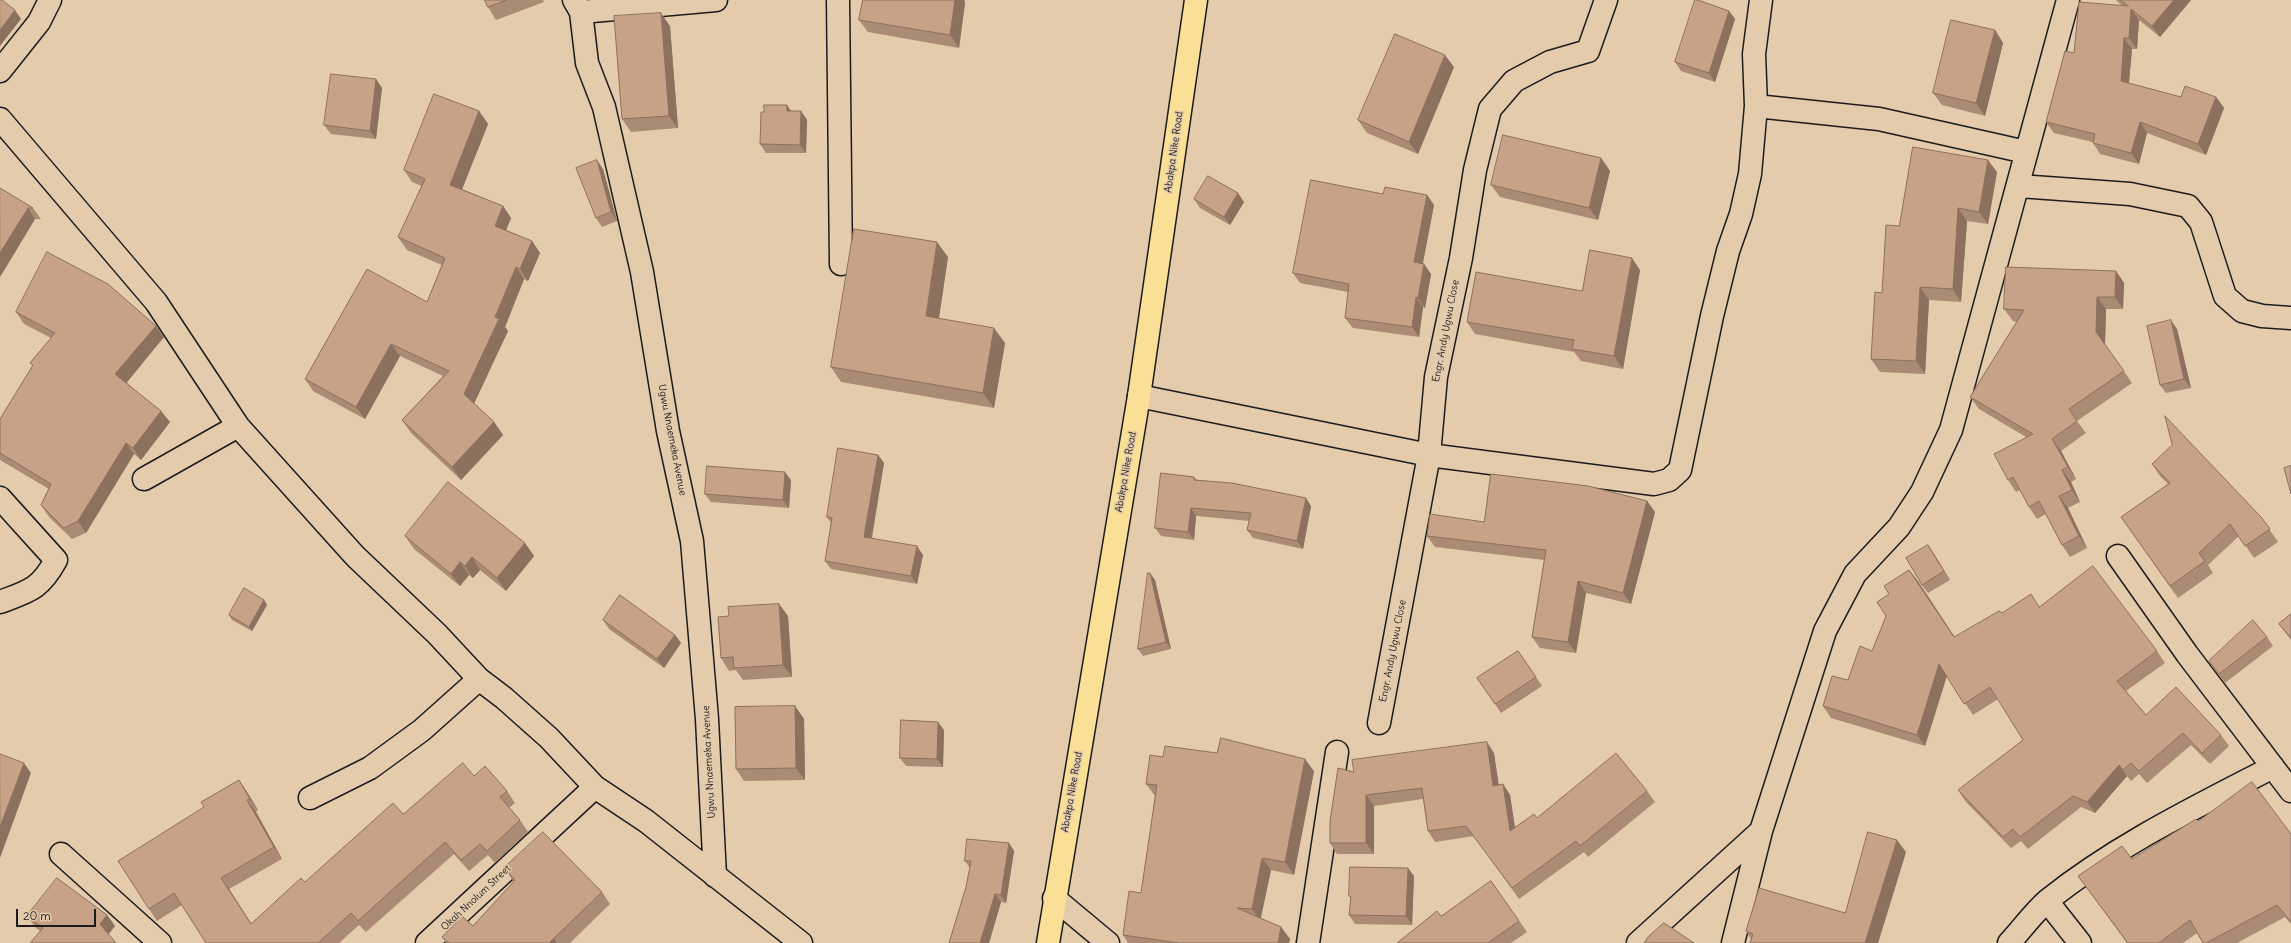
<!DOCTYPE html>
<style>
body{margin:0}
#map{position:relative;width:2291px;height:943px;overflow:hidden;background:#e3cbab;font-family:Delius,sans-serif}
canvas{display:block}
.scale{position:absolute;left:16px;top:909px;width:80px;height:18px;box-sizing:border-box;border:2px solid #1c1c1c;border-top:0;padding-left:5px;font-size:12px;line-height:14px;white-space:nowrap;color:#1c1c1c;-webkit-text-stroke:3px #e3cbab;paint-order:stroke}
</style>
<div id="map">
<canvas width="2291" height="943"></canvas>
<div class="scale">20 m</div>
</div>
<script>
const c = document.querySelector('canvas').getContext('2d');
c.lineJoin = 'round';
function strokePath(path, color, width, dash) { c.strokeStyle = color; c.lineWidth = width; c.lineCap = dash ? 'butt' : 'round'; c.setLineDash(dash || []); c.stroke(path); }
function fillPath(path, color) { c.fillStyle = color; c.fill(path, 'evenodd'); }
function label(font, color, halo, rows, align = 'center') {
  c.font = font + ' Delius,sans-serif'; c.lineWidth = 3; c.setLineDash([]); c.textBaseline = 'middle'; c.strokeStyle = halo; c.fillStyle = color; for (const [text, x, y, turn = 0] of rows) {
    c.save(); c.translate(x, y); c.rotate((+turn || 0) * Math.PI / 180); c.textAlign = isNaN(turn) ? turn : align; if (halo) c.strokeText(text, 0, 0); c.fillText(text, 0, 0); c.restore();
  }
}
const minor = new Path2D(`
 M574 0 581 12 716 0
 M838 0 841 264
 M581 12 587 63 604 107 642 272 668 431 692 541 707 719 715 876
 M0 71 39 22 50 0
 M1756 106 1879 119 2026 152
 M0 119 156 302 238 426 355 556 437 634 479 679 504 698 549 738 595 787 646 821 801 943
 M2019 186 2130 194 2188 206 2201 222 2225 296 2242 311 2262 316 2291 318
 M1139 396 1429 455 1654 484 1669 480 1680 470 1712 316 1728 251 1741 214 1750 174 1756 106 1754 54 1761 0
 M144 479 238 426
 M0 498 56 560C40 589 30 591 0 602
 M2118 556 2187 654 2291 791
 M1379 723 1429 455 1436 377 1461 258 1475 170 1490 109 1514 81 1550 62 1588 51 1606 0
 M310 798 370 768 422 730 479 679
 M61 854 160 943
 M1054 898 1108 943
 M2047 901 2080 943
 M427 943 595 787
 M1308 943 1337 752
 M1638 943 1761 831
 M1733 943 1761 831 1825 631 1855 574 1899 527 1922 492 1951 430 2068 0
 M2009 943C2022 929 2034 912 2048 900 2117 845 2196 807 2273 767`);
const major = new Path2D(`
 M1048 943 1139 396 1196 0`);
const wall = new Path2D(`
 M485 0H543L544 2 496 20 488 7Z
 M863 0H964L965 3 959 48 868 32 859 20Z
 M2116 0H2191L2160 37 2139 20 2137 49H2132L2129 83 2181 97H2216L2224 108 2206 155 2147 133 2139 164 2100 154 2093 143V142L2054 133 2046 122 2074 53 2122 6Z
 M1729 11 1735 19 1715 82 1681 71 1675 62Z
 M670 26 678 128 631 132 622 119Z
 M1995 30 2003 43 1985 116 1942 105 1933 93Z
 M1454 67 1418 154 1367 133 1358 120Z
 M376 79 382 88 376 139 331 134 324 125Z
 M479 111 488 124 462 189 503 206 511 218 506 230 532 241 540 253 528 281 524 279 505 327 508 331 474 403 494 422 503 435 461 480 411 433 402 420 443 376 400 356 365 419 313 391 305 379 427 302 442 265 407 250 398 237 422 186 412 182 404 170Z
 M790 111H801L807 120 806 153H766L760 144Z
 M1601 158 1610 171 1598 220 1500 197 1491 185Z
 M603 169 617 221 602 227 596 218Z
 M1997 172 1988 224 1967 221 1961 302 1929 300 1925 374 1880 372 1871 359 1899 226Z
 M0 188 33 208 41 219H35L0 277Z
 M1383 194 1427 195 1434 205 1423 263 1424 264 1431 274 1425 308 1423 307 1419 337 1353 328 1345 318 1348 292 1300 283 1293 273Z
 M1194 199 1244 202 1230 225 1200 208Z
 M948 257 939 318 1005 343 994 408 841 382 831 367Z
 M1640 270 1623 369 1581 361 1574 352 1475 334 1467 322 1582 291Z
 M2116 271 2124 283 2123 309H2106L2105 344 2132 383 2077 421 2086 433 2061 451 2076 479 2071 482 2080 502 2068 508 2087 548 2070 557 2062 545 2046 514 2037 519 2029 507 2020 490 2016 492 2008 480 2026 437 1979 409 1970 397 2017 322 2013 321 2004 309Z
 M16 312 156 326 164 337 126 382 170 422 141 460 134 454 86 533 72 539 49 517 41 505 49 489 0 460V419L33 366 30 363 51 338 24 324Z
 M2177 329 2191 388 2166 393 2160 385Z
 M878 455 884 463 872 539 923 555 917 584 831 569 825 561 831 523 827 517Z
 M2152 464 2261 517 2278 542 2254 558 2239 536 2208 565 2213 573 2178 598 2121 517 2168 484 2160 476Z
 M1194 477 1197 480 1311 506 1303 549 1253 538 1247 530 1250 521 1196 516 1194 540 1161 536 1155 528Z
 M791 480 789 508 711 502 705 494Z
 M1647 501 1655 512 1631 604 1586 593 1576 653 1540 648 1532 637 1544 560 1435 547 1427 536 1484 522Z
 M405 536 525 543 534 556 506 591 480 570 473 578 469 575 460 586 414 549Z
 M1928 545 1934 554 1950 580 1928 593 1922 585Z
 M1909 570 1954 637 2002 613 2039 606 2157 651 2165 663 2126 691 2146 715 2221 735 2229 746 2210 764 2191 745 2147 783 2139 774 2131 781 2127 776 2095 813 2081 807 2028 849 2021 841 2011 848 1966 802 1958 790 2023 740 1998 699 1973 715 1947 676 1925 746 1831 718 1823 706 1848 680 1872 651 1886 616 1889 594Z
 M1155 580 1171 649 1143 656 1138 649Z
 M264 600 267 605 252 631 232 620 229 615Z
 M779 604 788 616 792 677 743 680 736 670 729 671 721 658 729 616Z
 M2291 614V640L2279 624Z
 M603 620 675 635 681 643 664 668 609 629Z
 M2267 637 2273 646 2225 683 2209 661Z
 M1518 651 1542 686 1501 713 1477 678Z
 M795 706 804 719 805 780 744 781 736 769Z
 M944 730 943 767 906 766 900 758Z
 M1494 753 1499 785 1503 784 1510 795 1515 827 1537 818 1647 791 1655 802 1588 857 1584 852 1519 899 1474 836 1435 842 1428 831 1423 799 1374 806V854H1337L1330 843 1354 772Z
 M1163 757 1314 771 1294 875 1271 870 1261 918 1281 927 1290 939 1289 943H1128L1123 935 1141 893 1155 796 1146 784Z
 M474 776 507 791 515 803 509 808 520 820 528 832 495 863 488 855 469 871 454 854 366 932 359 925 339 943H206L182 905 157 921 149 909 204 807 239 780 247 792 258 810 256 812 282 859 229 889 251 923 305 882 403 814Z
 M2198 821 2291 834V924L2285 917 2237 943H2203L2197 933 2183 943H2127L2078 876 2132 859Z
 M1009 843 1014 851 1006 903 1001 902 989 943H949L966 887 970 868 965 861Z
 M1906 852 1878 943H1750L1751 939 1746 931 1845 913Z
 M504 868 602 892 610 904 570 943H446L442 937 473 926 514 882Z
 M1414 876 1412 925 1355 924 1349 915 1351 898 1349 896Z
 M1491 881 1527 932 1511 943H1397L1441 916Z
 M107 915 115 926 108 934 40 931 36 928 27 916Z`);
const shadedWall = new Path2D(`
 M955 0H964L965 3 959 48 950 35Z
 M2174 0H2191L2160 37 2152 26Z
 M2131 9 2139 20 2137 49 2129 38Z
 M15 10 21 19 0 46V30Z
 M1729 11 1735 19 1715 82 1709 73Z
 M661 13 670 26 678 128 669 116Z
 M1995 30 2003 43 1985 116 1976 103Z
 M2124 38 2132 49 2128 92 2121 81Z
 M1445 55 1454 67 1418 154 1409 142Z
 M376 79 382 88 376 139 370 131Z
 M2216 97 2224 108 2206 155 2198 144Z
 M787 105 793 114 787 111Z
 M479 111 488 124 459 197 450 185Z
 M801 111 807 120 806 153 800 145Z
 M2140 122 2147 133 2139 164 2131 153Z
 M1601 158 1610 171 1598 220 1589 208Z
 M597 160 603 169 617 221 611 212Z
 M1988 160 1997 172 1988 224 1979 212Z
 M1238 193 1244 202 1230 225 1224 217Z
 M1427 195 1434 205 1421 272 1414 262Z
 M503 206 511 218 503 238 495 226Z
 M28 208 35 219 0 277V253Z
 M1958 208 1967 221 1961 302 1953 289Z
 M532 241 540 253 528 281 520 269Z
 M937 242 948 257 937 331 926 316Z
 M1632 258 1640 270 1623 369 1614 356Z
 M1424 264 1431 274 1425 308 1418 298Z
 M516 267 524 279 505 327 508 331 473 406 464 394Z
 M2116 271 2124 283 2123 309 2115 297Z
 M1920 287 1929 300 1925 374 1916 361Z
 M1416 297 1423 307 1419 337 1412 327Z
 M2097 297 2106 309 2105 344 2096 332Z
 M2171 320 2177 329 2191 388 2184 379Z
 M156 326 164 337 124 386 115 374Z
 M994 328 1005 343 994 408 983 393Z
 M391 344 400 356 365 419 356 407Z
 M161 411 170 422 141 460 133 448Z
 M494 422 503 435 461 480 452 467Z
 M2052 439 2061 451 2076 479 2068 467Z
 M126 443 134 454 86 533 78 521Z
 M878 455 884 463 870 546 864 537Z
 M2062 470 2071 482 2080 502 2072 490Z
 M785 472 791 480 789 508 783 500Z
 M2059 496 2068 508 2087 548 2079 536Z
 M1306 498 1311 506 1303 549 1297 541Z
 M1647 501 1655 512 1631 604 1623 593Z
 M1191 508 1196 516 1194 540 1188 532Z
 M525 543 534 556 506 591 497 578Z
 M1928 545 1934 554 1950 580 1944 571Z
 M917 546 923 555 917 584 911 576Z
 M472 557 480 570 473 578 465 566Z
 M460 562 469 575 460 586 451 574Z
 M1909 570 1918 581 1962 648 1954 637Z
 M1150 573 1155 580 1171 649 1166 642Z
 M1578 581 1586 593 1576 653 1568 642Z
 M264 600 267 605 252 631 249 627Z
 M779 604 788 616 792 677 783 665Z
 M675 635 681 643 664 668 657 659Z
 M1939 664 1947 675 1925 746 1917 735Z
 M795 706 804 719 805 780 796 768Z
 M938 722 944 730 943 767 937 759Z
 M1487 742 1494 753 1500 797 1493 786Z
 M1305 759 1314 771 1294 875 1285 862Z
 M24 763 31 773 0 858V827Z
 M2119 765 2127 776 2095 813 2087 802Z
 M239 780 247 792 258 810 250 799Z
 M1503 784 1510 795 1517 842 1510 831Z
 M1366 795 1374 806V854L1366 843Z
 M247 800 256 812 282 859 274 847Z
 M1897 840 1906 852 1878 943H1865Z
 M1009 843 1014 851 1006 903 1001 895Z
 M1262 858 1271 870 1260 921 1252 909Z
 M1408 868 1414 876 1412 925 1406 916Z
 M221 878 229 889 259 936 251 924Z
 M995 894 1001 902 989 943H980Z
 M107 915 115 926 108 935 100 924Z
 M1281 927 1290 939 1289 943H1278Z
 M554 938 557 943H549Z`);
const building = new Path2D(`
 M0 0H2L15 10 0 30Z
 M485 0H507L488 7Z
 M863 0H955L950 35 859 20Z
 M1695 0H1698L1729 11 1709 73 1675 62Z
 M2121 0H2174L2152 26 2131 9 2129 38H2124L2121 81 2181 97 2185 86 2216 97 2198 144 2140 122 2131 153 2093 143 2095 134 2046 122 2065 51 2074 53 2079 2 2128 6Z
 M661 13 669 116 622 119 614 16Z
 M1951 20 1995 30 1976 103 1933 93Z
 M1395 34 1445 55 1409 142 1358 120Z
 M331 74 376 79 370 131 324 125Z
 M434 94 479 111 450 185 503 206 495 226 532 241 520 269 516 267 495 317 499 319 464 394 494 422 452 467 402 420 449 371 391 344 356 407 305 379 367 269 427 302 445 258 398 237 425 179 404 170Z
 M764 105H787V111H801L800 145 760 144 761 112H764Z
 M1503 135 1601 158 1589 208 1491 185Z
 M1913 147 1988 160 1979 212 1958 208 1953 289 1920 287 1916 361 1871 359 1875 292 1882 293 1886 225 1899 226Z
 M597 160 611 212 596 218 576 168Z
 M1208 176 1238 193 1224 217 1194 199Z
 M1311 180 1383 194 1385 187 1427 195 1414 262 1424 264 1418 298 1416 297 1412 327 1345 318 1349 284 1293 273Z
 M0 188 33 208H28L0 253Z
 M854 229 937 242 926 316 994 328 983 393 831 367Z
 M1590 250 1632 258 1614 356 1572 349 1574 340 1467 322 1476 272 1582 291Z
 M47 252 108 284 156 326 115 374 161 411 133 448 126 443 78 521 64 528 41 505 51 484 0 453V419L33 365 30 363 55 333 16 312Z
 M2006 267 2116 271 2115 297H2097L2096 332 2124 371 2069 409 2077 421 2052 439 2068 467 2062 470 2072 490 2059 496 2079 536 2062 545 2039 501 2029 507 2013 477 2008 480 1994 454 2033 434 1970 397 2024 310 2004 309Z
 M2171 320 2184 379 2160 385 2147 326Z
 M2165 416 2261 517 2270 529 2245 546 2230 524 2199 553 2205 561 2170 586 2121 517 2170 483 2152 464 2172 445Z
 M838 448 878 455 864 537 917 546 911 576 825 561 832 518 827 517Z
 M707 466 785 472 783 500 705 494Z
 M2291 466V494L2284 468Z
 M1161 473 1194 477V480L1232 483 1306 498 1297 541 1247 530 1251 513 1191 508 1188 532 1155 528Z
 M1491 474 1588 486 1647 501 1623 593 1578 581 1568 642 1532 637 1546 550 1427 536 1430 514 1484 522Z
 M448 482 525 543 497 578 472 557 465 566 460 562 451 574 405 536Z
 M1928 545 1944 571 1922 585 1906 558Z
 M2093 566 2157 651 2117 681 2146 715 2176 687 2221 735 2202 753 2183 733 2139 771 2131 763 2123 770 2119 765 2087 802 2073 796 2020 837 2013 829 2003 837 1958 790 2023 740 1990 687 1964 704 1939 664 1917 735 1823 706 1832 676 1848 680 1860 646 1872 651 1886 616 1877 602 1889 594 1884 586 1909 570 1954 637 1999 611 2002 613 2031 594 2039 607Z
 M1148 573H1150L1166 642 1138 649Z
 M244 588 264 600 249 627 229 615Z
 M620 595 675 635 657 659 603 620Z
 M779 604 783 665 734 668 733 657 721 658 718 617 729 616 728 607Z
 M2291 614V638L2279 624Z
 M2253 620 2267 637 2219 674 2209 661Z
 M1518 651 1536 677 1495 704 1477 678Z
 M795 706 796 768 736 769 735 707Z
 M901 720 938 722 937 759 900 758Z
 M1221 738 1305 759 1285 862 1262 858 1252 909 1237 908 1281 927 1278 943H1179L1123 935 1129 891 1141 893 1157 785 1146 784 1150 755 1163 757 1165 746 1217 753Z
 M1487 742 1493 786 1503 784 1510 831 1534 814 1537 818 1616 753 1647 791 1580 846 1576 841 1512 888 1466 826 1428 831 1422 788 1366 795V843H1330V821L1338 768 1354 772 1352 760Z
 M0 754 24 763 0 827Z
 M463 763 474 776 485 766 507 791 500 797 520 820 487 851 480 844 461 860 445 842 358 921 351 913 318 943H206L174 893 149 909 118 861 204 807 201 802 239 780 250 799 247 800 274 847 221 878 251 924 301 878 305 882 393 803 403 814Z
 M2252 782 2291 834V922L2277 905 2206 943H2203L2190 920 2159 943H2128L2078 876 2122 846 2132 859 2196 819 2198 821Z
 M543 832 602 892 549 943H449L442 937 462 916 473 926 515 880 504 868Z
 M1868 832 1897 840 1865 943H1750L1753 934 1746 931 1759 888 1845 913Z
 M967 839 1009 843 1001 895 995 894 980 943H949L966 887 971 861H965Z
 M1350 867 1408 868 1406 916 1349 915 1351 897 1349 896Z
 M57 878 107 915 100 924 116 943H30L43 928 27 916Z
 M1491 881 1519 921 1488 943H1397L1437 911 1441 916Z
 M1664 923 1694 943H1644L1648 937Z`);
const streetNames = [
 ["Abakpa Nike Road",1174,152,-82],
 ["Engr. Andy Ugwu Close",1446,331,-79],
 ["Ugwu Nnaemeka Avenue",672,440,79],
 ["Abakpa Nike Road",1126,472,-80],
 ["Engr. Andy Ugwu Close",1393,651,-79],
 ["Ugwu Nnaemeka Avenue",709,762,-93],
 ["Abakpa Nike Road",1072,792,-80],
 ["Okah Nnolum Street",476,898,-43]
];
strokePath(minor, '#1c1c1c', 25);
strokePath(major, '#1c1c1c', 25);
strokePath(minor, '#e3cbab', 22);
strokePath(major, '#fadf96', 22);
fillPath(wall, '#ab8b73');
fillPath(shadedWall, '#8b715e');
fillPath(building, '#c7a286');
strokePath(building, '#8b715e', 1);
label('10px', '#1c1c1c', '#e3cbab', streetNames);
</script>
